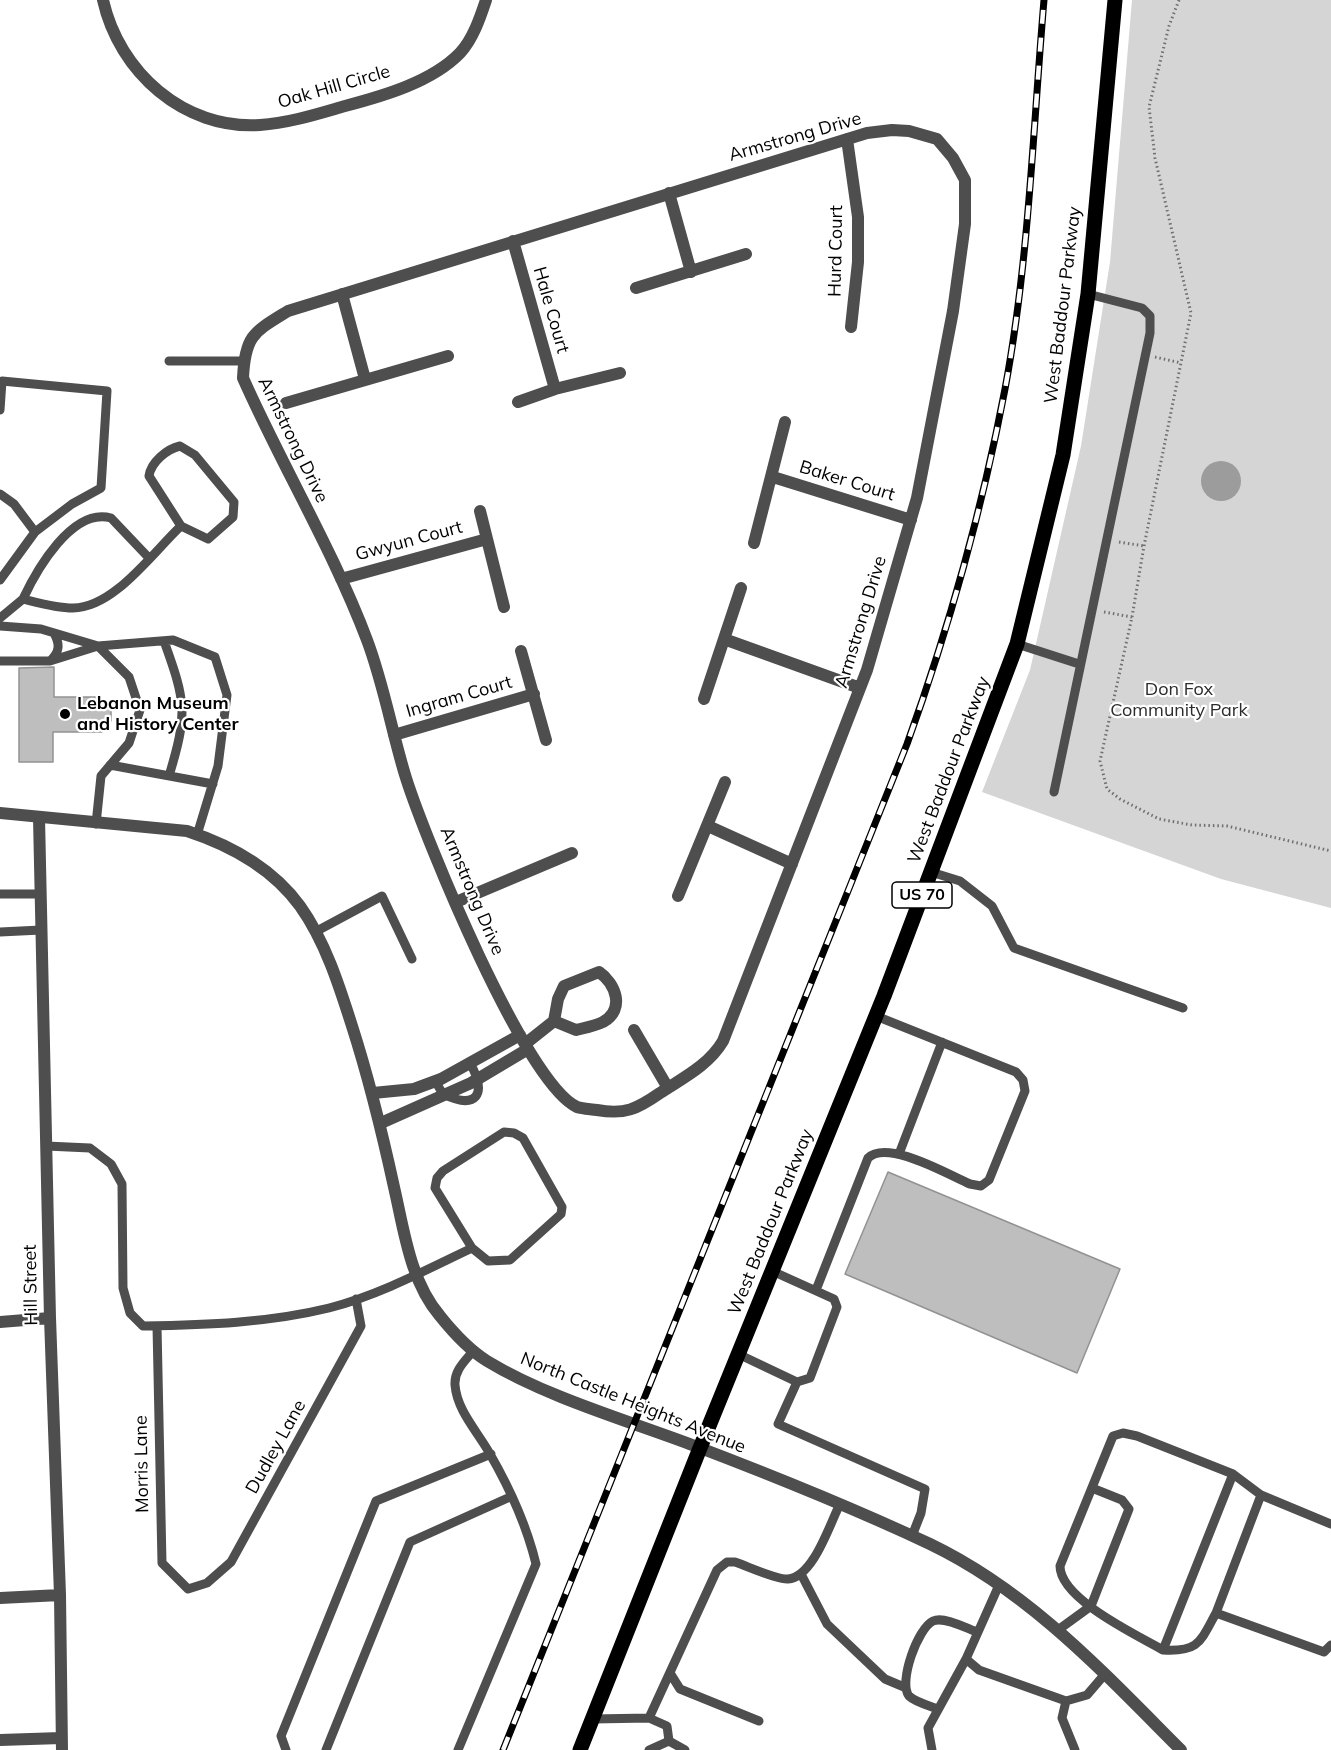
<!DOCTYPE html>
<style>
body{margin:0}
canvas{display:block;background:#fff}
</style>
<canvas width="1331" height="1750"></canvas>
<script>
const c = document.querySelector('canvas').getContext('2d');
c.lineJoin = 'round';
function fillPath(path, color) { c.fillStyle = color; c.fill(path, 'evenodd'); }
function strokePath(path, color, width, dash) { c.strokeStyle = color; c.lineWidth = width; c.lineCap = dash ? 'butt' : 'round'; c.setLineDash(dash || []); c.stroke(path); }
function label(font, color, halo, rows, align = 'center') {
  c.font = font + ' Mulish,sans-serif'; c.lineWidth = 4.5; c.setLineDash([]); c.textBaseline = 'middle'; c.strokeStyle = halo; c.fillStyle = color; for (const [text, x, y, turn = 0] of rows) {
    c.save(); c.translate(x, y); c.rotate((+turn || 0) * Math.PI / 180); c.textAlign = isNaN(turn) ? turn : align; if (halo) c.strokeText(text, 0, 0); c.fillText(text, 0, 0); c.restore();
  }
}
const green = new Path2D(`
 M1132 0H1331V908L1221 879 982 792 1030 670 1081 446 1110 262Z`);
const water = new Path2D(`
 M1201 481a20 20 0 1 1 40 0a20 20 0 1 1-40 0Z`);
const building = new Path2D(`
 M54 667V697H101V708H111V721H102V732H53V762H19V668Z
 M888 1172 1120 1269 1077 1373 845 1274Z`);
const path = new Path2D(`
 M1179 0 1169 26 1149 107 1155 158 1191 313 1144 546 1132 617 1100 761 1107 789 1120 799 1159 819 1192 825 1227 826 1331 851
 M1155 357 1181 363
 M1119 542 1144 546
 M1104 612 1132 617`);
const service = new Path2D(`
 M169 361H244
 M0 410 2 381 107 391 101 488 72 504 35 532 0 580
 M180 446 195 455 234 502 233 517 208 539 181 526 149 476C151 462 167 449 180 446Z
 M0 494 14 504 35 532
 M23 599C36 571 72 507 111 518L149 558
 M0 618 23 599C39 603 56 608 73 608 114 608 153 552 181 526
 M0 626 41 629 98 646
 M164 641C186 702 188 713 169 776
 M1017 644 1079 664
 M0 661H50L98 646
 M50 661C60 652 60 644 54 633
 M110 765 213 784
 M1054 792 1150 333V316L1142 308 1088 294
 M96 824 101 776 129 743 140 710 129 677 98 646 173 640 215 657 227 695 218 766 197 835
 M931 872 960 881 992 906 1014 948 1183 1008
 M0 894H40
 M0 932 41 930
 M315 932 382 896 412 959
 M435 1081 443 1094C476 1110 488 1095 470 1063
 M46 1146 90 1148 111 1164 122 1184 123 1288 130 1313 143 1326C206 1325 268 1323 329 1308 379 1295 426 1270 472 1248L488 1261 510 1260 561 1214 562 1207 523 1138 514 1133 504 1132 443 1171 437 1178 435 1188 472 1248
 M899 1154 942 1042
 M772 1271 834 1299 837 1307 810 1378 797 1382
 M816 1290 868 1158C887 1139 947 1174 970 1184L981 1186 989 1180 1025 1091 1023 1080 1016 1072 876 1016
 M157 1326 162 1563 188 1589 207 1583 231 1562 361 1326 356 1299
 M738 1354 797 1382 778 1424 925 1489 921 1513 912 1536
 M1233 1474 1163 1650C1137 1635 1060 1599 1060 1566L1113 1436 1123 1433 1137 1436 1233 1474 1261 1495 1331 1524
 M801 1574 827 1624 885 1679 904 1687
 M999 1585 966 1659 979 1670 1066 1701 1087 1695 1105 1674
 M1216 1613 1261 1495
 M1058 1630 1091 1606 1129 1509 1122 1500 1092 1488
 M1163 1650C1199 1652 1200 1642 1216 1613L1324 1652 1331 1645
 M670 1673 680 1689 759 1721
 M1066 1701 1062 1718 1075 1750
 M938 1709C930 1706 915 1702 909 1696 898 1682 918 1628 933 1621 944 1616 966 1628 977 1632
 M649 1718 667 1726 669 1741 685 1750
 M593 1719 649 1718 717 1570 727 1562H735C747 1566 777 1580 788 1579 813 1577 829 1526 839 1506
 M286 1750 281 1736 376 1501 491 1454
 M326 1750 410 1542 510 1497
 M458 1750 536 1564C527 1527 509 1487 490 1454 478 1432 457 1411 455 1385 454 1370 466 1360 474 1350
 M649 1750 669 1741
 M932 1750 928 1728 966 1659`);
const minor = new Path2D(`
 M103 0C119 72 184 130 260 125 289 123 317 114 345 106 383 96 432 82 460 53 473 39 480 18 486 0
 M892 130 909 131 937 139 953 158 965 180V224L953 311 917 498 867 670 723 1041C709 1065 683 1078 660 1093 637 1109 625 1115 597 1110 591 1109 583 1109 577 1107 525 1083 425 838 406 778 392 733 384 685 367 640 333 550 282 466 243 378 245 335 254 332 288 311L867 133Z
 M847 139 858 217V262L851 327
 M669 193 691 272
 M513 241 555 389
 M636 288 746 254
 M342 294 365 379
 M518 402 555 389 620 373
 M286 403 448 356
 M773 477 911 520
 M480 511 504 607
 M754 543 785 422
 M341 579 487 539
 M724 639 860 688
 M521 651 546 740
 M704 699 741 588
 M394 735 534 694
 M39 818 50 1318 60 1595 62 1750
 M708 826 792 864
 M678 896 725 782
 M456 902 572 853
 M634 1030 668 1088
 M525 1044 554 1021 558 999 564 986 599 972C615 983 626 1009 603 1022 595 1026 584 1028 576 1030L554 1021
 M373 1093 414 1089 441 1079 520 1035
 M381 1123 471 1083 528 1049
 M0 1322 50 1318
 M0 1598 60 1595
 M0 1740 61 1738`);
const tertiary = new Path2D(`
 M0 813 187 831C230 845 273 869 300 906 325 941 339 985 352 1026 369 1079 382 1132 394 1187 404 1230 410 1281 440 1316 452 1331 471 1351 487 1361 546 1397 629 1421 695 1446 774 1476 853 1508 930 1544 1030 1592 1104 1673 1181 1750`);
const primary = new Path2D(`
 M580 1750 700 1448 884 996 1017 644 1063 455 1088 294 1115 0`);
const rail = new Path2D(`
 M503 1750 907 744C949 628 982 510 1005 389 1029 261 1033 129 1044 0`);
const markers = [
 [65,714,6,"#000"]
];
const shields = [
 [922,895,60]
];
const shieldNames = [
 ["US 70",922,895]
];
const streetNames = [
 ["Oak Hill Circle",334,87,-16],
 ["Armstrong Drive",795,137,-16],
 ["Hurd Court",836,251,-89],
 ["West Baddour Parkway",1063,305,-83],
 ["Hale Court",551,310,74],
 ["Armstrong Drive",293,440,64],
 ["Baker Court",847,481,17],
 ["Gwyun Court",409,541,-15],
 ["Armstrong Drive",861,622,-73],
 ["Ingram Court",459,697,-16],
 ["West Baddour Parkway",949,770,-69],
 ["Armstrong Drive",472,891,67],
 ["West Baddour Parkway",771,1222,-68],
 ["Hill Street",31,1285,-91],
 ["North Castle Heights Avenue",633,1403,22],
 ["Dudley Lane",276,1447,-61],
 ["Morris Lane",142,1464,-91]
];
const parkNames = [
 ["Don Fox",1179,690],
 ["Community Park",1179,711]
];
const poiNames = [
 ["Lebanon Museum",77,704],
 ["and History Center",77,725]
];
fillPath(green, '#d5d5d5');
fillPath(water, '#9c9c9c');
fillPath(building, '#bebebe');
strokePath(building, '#929292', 1.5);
strokePath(path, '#707070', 3, [1.5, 3]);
strokePath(service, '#4e4e4e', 9);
strokePath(minor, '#4e4e4e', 12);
strokePath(tertiary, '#4e4e4e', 12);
strokePath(primary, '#000', 15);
strokePath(rail, '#000', 7);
strokePath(rail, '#fff', 4.5, [14]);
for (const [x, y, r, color] of markers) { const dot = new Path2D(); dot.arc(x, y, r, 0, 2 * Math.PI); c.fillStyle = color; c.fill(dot); strokePath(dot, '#fff', 2); }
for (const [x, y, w] of shields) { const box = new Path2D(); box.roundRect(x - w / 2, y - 13, w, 26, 4.5); c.fillStyle = '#fff'; c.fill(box); strokePath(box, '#000', 1.5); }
label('bold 16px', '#000', null, shieldNames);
label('18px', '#000', '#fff', streetNames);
label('18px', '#2c2c2c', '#fff', parkNames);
label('bold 18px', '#000', '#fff', poiNames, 'left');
</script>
